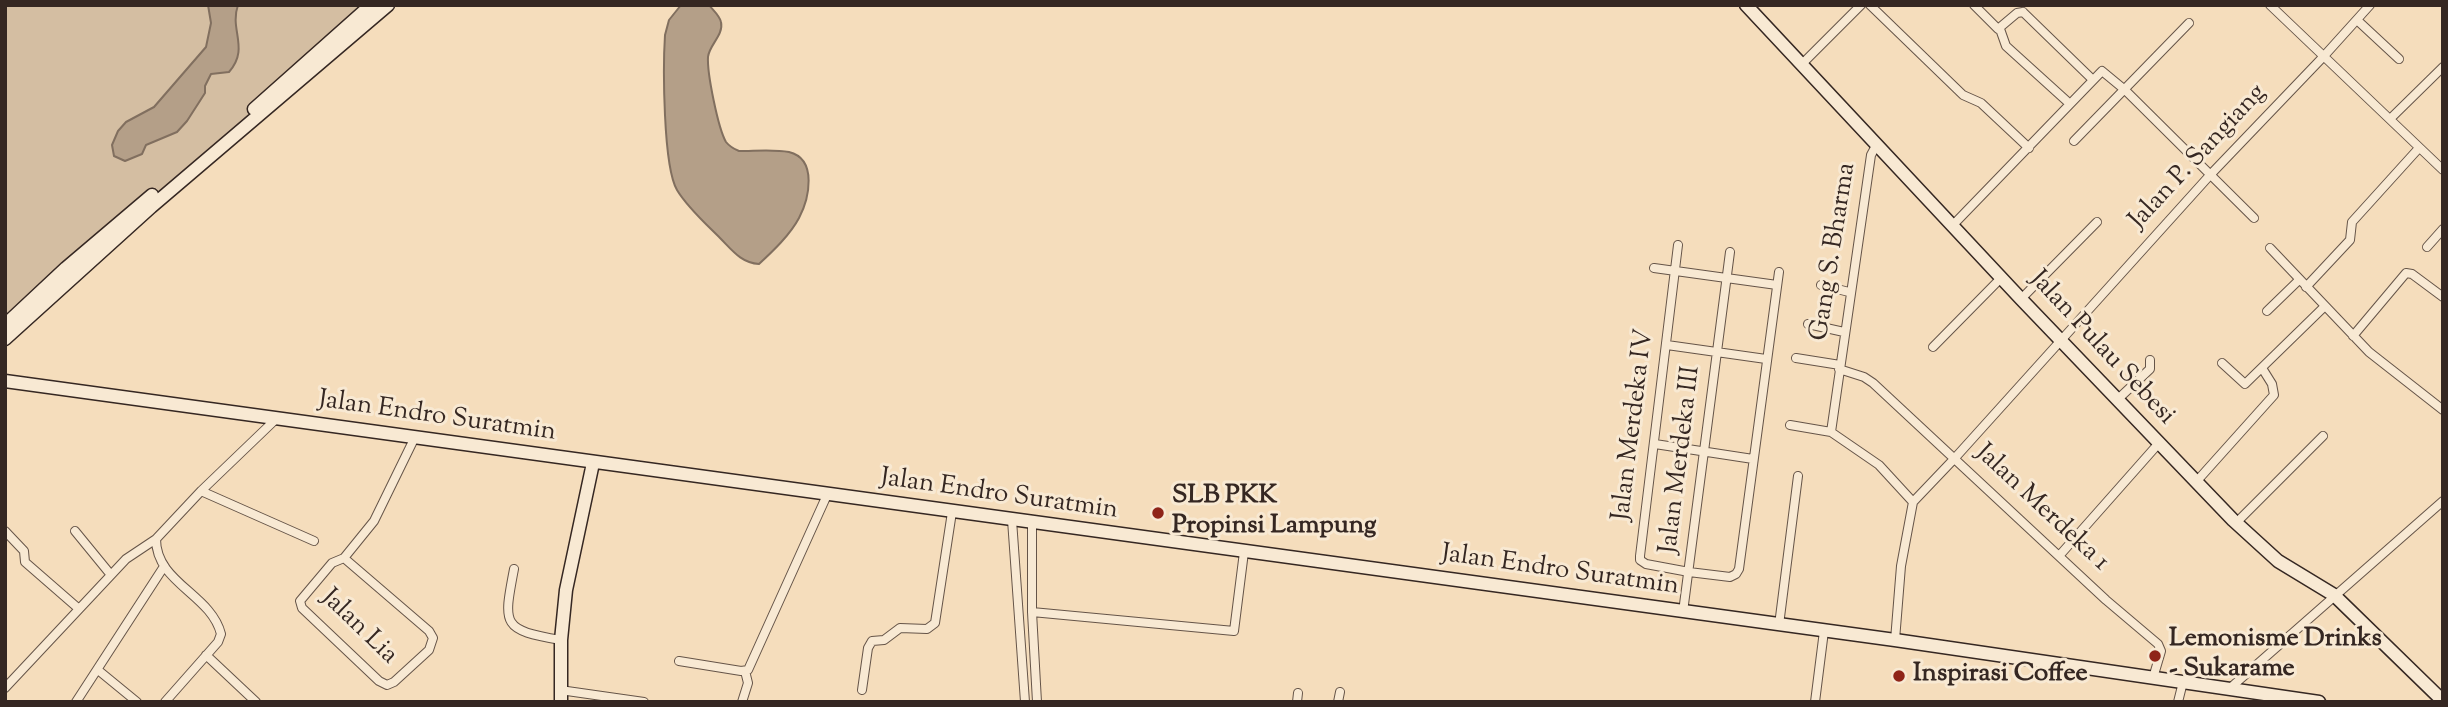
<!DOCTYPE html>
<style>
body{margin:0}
#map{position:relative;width:2448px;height:707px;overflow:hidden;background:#f5ddbc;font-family:"Sorts Mill Goudy",serif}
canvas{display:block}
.frame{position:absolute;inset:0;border:7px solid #352722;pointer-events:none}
</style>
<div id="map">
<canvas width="2448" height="707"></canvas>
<div class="frame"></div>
</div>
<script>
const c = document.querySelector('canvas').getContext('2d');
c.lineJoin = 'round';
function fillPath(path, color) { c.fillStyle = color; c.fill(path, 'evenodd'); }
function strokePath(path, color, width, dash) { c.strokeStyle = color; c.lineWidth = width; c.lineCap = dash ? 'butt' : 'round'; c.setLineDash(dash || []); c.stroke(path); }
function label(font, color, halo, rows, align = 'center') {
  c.font = font + ' "Sorts Mill Goudy",serif'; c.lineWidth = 6; c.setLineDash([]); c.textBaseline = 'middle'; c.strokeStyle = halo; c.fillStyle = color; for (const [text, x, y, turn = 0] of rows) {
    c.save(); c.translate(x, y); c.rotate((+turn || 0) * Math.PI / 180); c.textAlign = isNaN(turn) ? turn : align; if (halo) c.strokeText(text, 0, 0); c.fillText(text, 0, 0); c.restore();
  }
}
const green = new Path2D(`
 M5 5H380L5 335Z`);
const water = new Path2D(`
 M208 5H238C229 30 250 48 229 72L211 74 205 86V93L187 121 177 132 146 145 142 154 125 161 114 156 112 145 118 131 126 122 154 107 206 47 211 23Z
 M681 5H709C713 10 720 16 721 22 724 35 709 45 708 57 707 73 718 128 726 142 730 147 734 149 739 151 755 151 774 149 789 152 818 159 809 199 799 218 790 235 773 251 759 264 741 263 732 250 720 238 706 224 687 207 677 190 663 166 663 66 665 35L669 20Z`);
const street = new Path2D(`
 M1870 5 1963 95 1981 103 2029 148
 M1974 5 1998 29 2017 13 2023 12
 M2270 5 2443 170
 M2023 12 2093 80
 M2357 20 2399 59
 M2000 29 2006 46 2070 104
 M1802 64 1861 5
 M2390 119 2443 67
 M2074 141 2189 23
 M1953 225 2102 71 2125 90 2254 218
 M1678 245 1640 556V560L1646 564 1689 572 1730 577 1736 574 1739 569 1779 272
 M2427 247 2443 229
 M2270 248 2369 352 2443 410
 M1654 268 1777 285
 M1821 285 1849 292
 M2306 287 2350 240 2352 222 2419 148
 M2021 299 2097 222
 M2267 311 2299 280
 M1808 324 1844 332
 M2353 336 2406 273 2412 274 2443 297
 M1667 345 1766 359
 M1933 347 2002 277
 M1796 358 1840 365
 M2222 363 2245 384 2324 307
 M1839 369 1864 377 1873 383 2106 600 2158 644 2161 651 2153 678
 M2117 400 2150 369V360
 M1790 425 1831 432 1879 465 1913 502
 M1831 432 1871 155 1877 144
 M1655 444 1753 459
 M2196 482 2274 395 2272 384 2262 368
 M201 491 314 541
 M1012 520 1025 702
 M1032 523V612L1037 702
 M2236 523 2323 436
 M5 531 24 551 25 562 79 609
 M75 531 111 575
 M2059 556 2159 443
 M344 558 429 631 433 638 429 650 394 682 387 685 379 681 302 608 300 601 332 563 344 558 374 521 415 437
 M514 569C503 626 502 630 561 640
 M1032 612 1234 631 1244 552
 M1683 612 1730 252
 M1779 625 1798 476
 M1895 640 1901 566 1913 502 1954 459 2211 174 2324 56 2370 5
 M206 655 256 702
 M679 661 741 671 748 670 827 495
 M98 670 137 702
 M5 688 126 559 156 539
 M2229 689 2443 501
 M560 690 644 702
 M862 690 868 648 872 641 884 640 900 628 927 629 935 623 952 512
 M76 702 163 568
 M165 702 218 642 221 634C211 594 156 583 156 539L201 491 276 419
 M742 702 748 683 745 671
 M1297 702 1298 693
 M1338 702 1340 692
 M1815 702 1824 631
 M2178 702 2183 682`);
const secondary = new Path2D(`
 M1746 5 2021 299 2233 520 2278 561 2334 595 2443 701
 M254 109 371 5
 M5 325 66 268 152 195
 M5 339 151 207 388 5
 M5 381 1895 640 2319 702
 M561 702V640L566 590 593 463`);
const markers = [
 [1158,513,7,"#8f2418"],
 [2155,656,7,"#8f2418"],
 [1899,676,7,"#8f2418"]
];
const streetNames = [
 ["Jalan P. Sangiang",2199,158,-47],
 ["Gang S. Bharma",1835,252,-81],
 ["Jalan Pulau Sebesi",2101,349,47],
 ["Jalan Endro Suratmin",437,418,8],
 ["Jalan Merdeka IV",1635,425,-83],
 ["Jalan Merdeka III",1682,460,-83],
 ["Jalan Endro Suratmin",999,496,8],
 ["Jalan Merdeka 1",2041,509,43],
 ["Jalan Endro Suratmin",1560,572,8],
 ["Jalan Lia",358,628,44]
];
const poiNames = [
 ["SLB PKK",1172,498],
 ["Propinsi Lampung",1172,528],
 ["Lemonisme Drinks",2169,641],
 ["- Sukarame",2169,671],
 ["Inspirasi Coffee",1913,676]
];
fillPath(green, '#d4bea2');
fillPath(water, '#b49f88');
strokePath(water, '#816f5f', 2);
strokePath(street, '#655448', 10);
strokePath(secondary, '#352722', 15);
strokePath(street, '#f8e9d3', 8);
strokePath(secondary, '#f8e9d3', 12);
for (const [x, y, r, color] of markers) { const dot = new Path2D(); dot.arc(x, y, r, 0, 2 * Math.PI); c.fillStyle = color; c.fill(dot); strokePath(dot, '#f8e9d3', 2.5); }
label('26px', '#352722', '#f8e9d3', streetNames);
label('bold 26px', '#352722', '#f8e9d3', poiNames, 'left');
</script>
